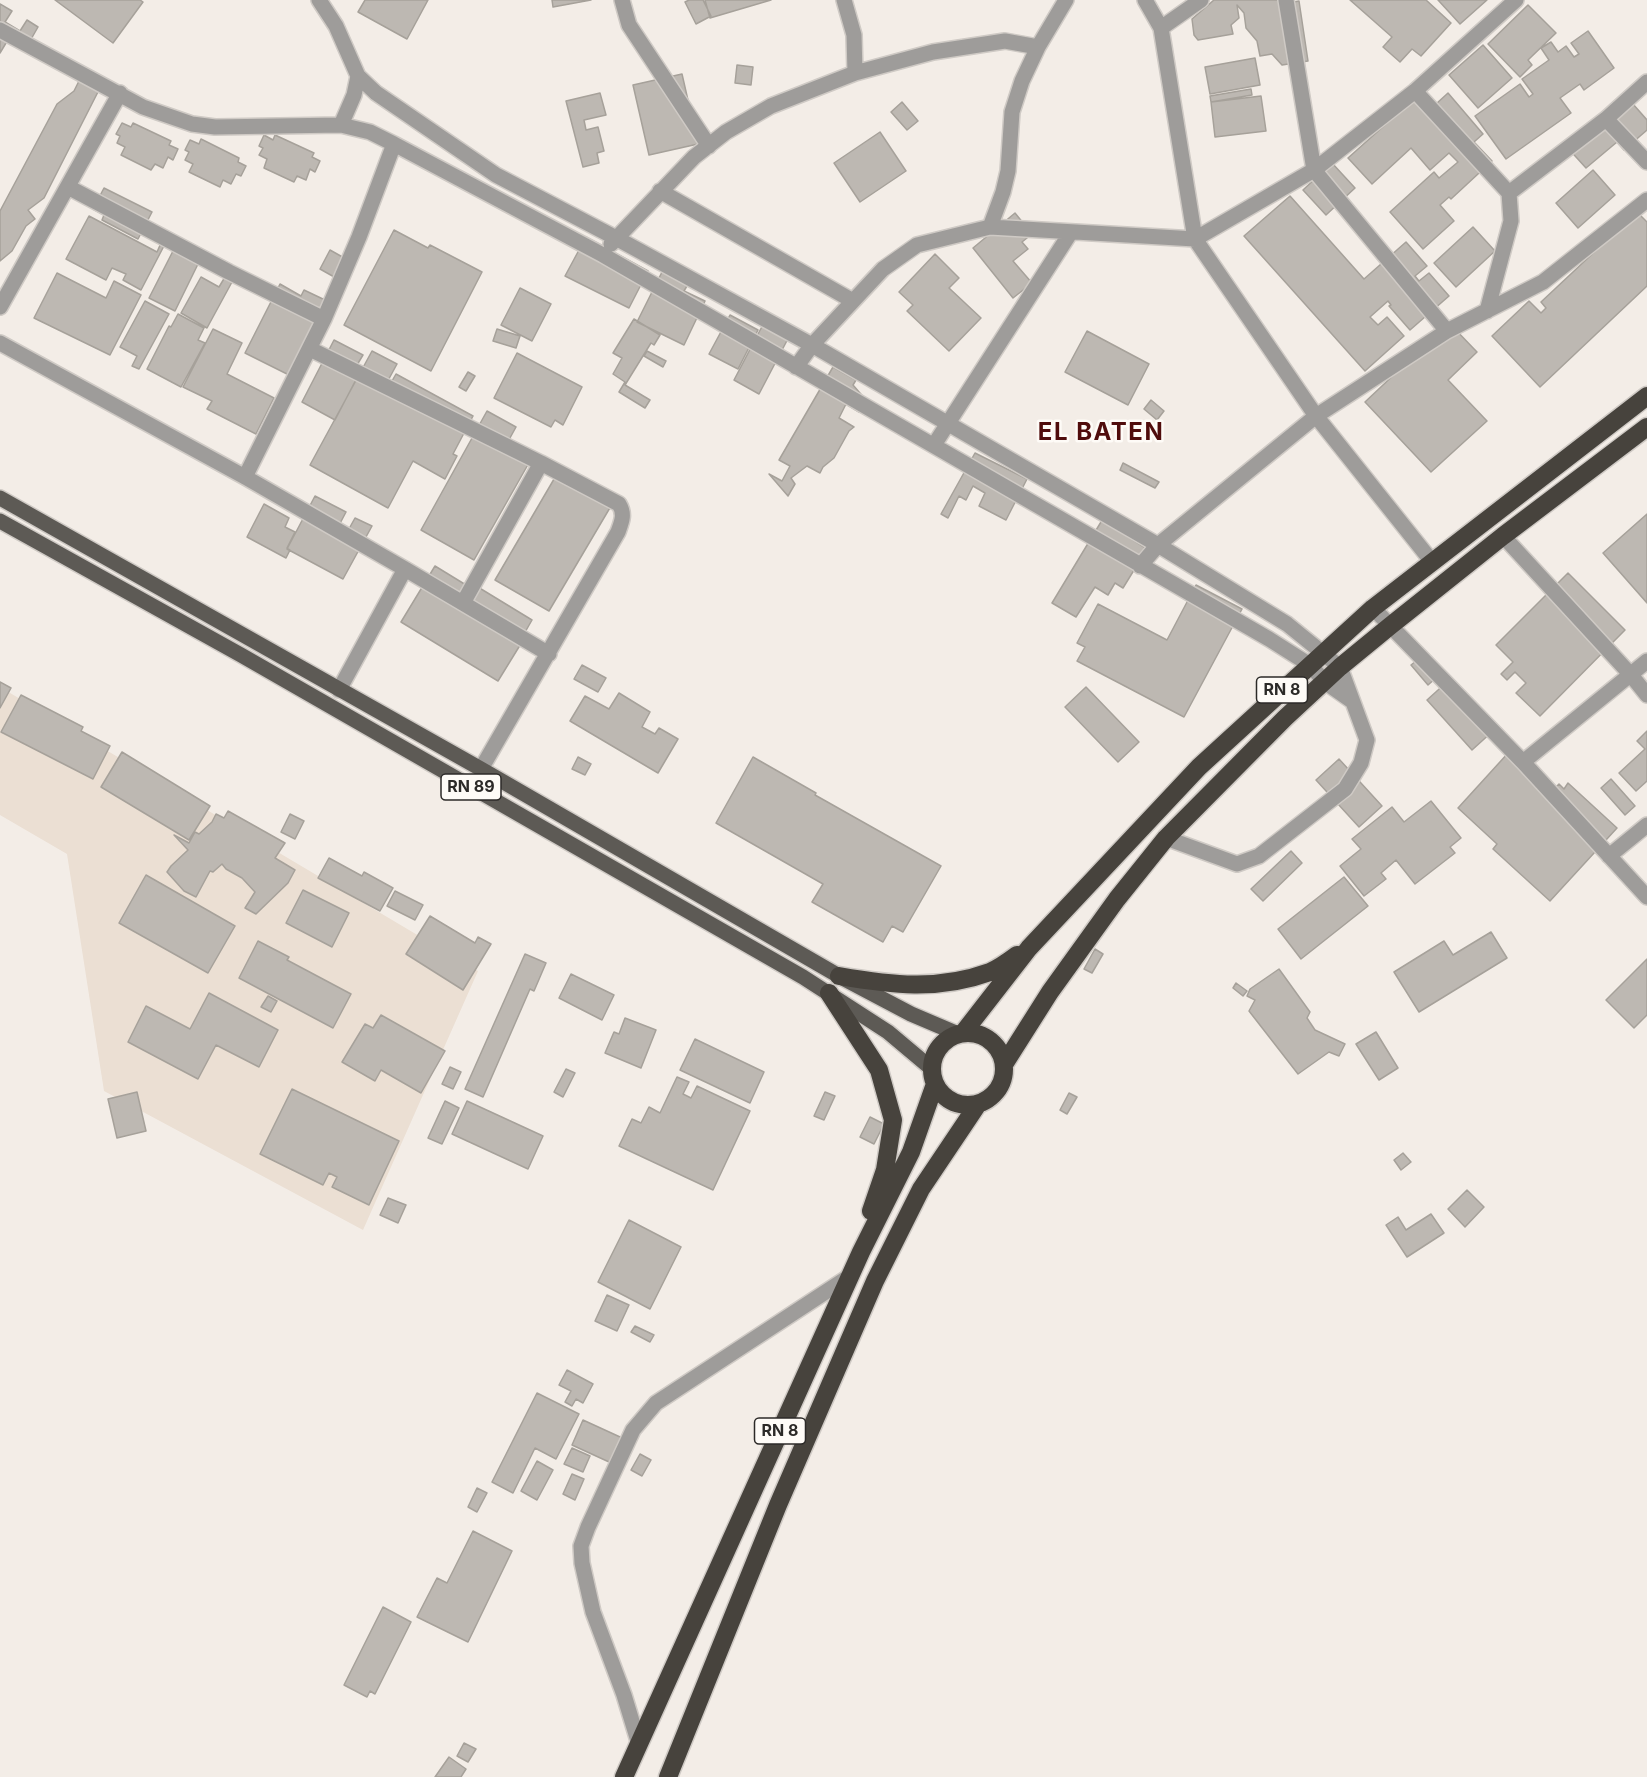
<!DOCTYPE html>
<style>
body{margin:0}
canvas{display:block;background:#f3ede7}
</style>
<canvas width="1647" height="1777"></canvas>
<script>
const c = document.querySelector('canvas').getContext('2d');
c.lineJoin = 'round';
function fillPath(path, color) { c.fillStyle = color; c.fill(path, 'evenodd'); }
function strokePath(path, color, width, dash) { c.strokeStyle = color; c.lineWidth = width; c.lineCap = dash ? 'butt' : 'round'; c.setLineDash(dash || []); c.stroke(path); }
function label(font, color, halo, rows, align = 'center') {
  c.font = font + ' Inter,sans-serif'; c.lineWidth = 5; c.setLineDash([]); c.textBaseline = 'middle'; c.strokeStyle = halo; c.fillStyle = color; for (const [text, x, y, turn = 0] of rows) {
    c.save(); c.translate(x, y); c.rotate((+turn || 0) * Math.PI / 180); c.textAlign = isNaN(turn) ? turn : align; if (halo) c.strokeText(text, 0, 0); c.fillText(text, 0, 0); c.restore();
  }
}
const built = new Path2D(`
 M0 687 478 971 363 1230 104 1091 67 854 0 815Z`);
const building = new Path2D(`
 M55 0H140L143 2 113 43Z
 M365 0H428L407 39 358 12Z
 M552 0H591L553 7Z
 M689 0H703L711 16 696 24 685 2Z
 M705 0H771L710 18Z
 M1214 0H1291L1288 3 1299 1 1308 61 1282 65 1272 54 1260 56 1257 41 1246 28 1244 13 1237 5 1239 18 1231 25 1233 34 1198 40 1194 35 1192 19Z
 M1350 0H1426L1451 23 1421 56 1412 49 1400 62 1383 47 1392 37Z
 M1438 0H1487L1460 24Z
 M0 4 12 11 5 22 20 31 27 20 38 27 26 48 9 38 0 53Z
 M1528 5 1556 33 1528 60 1532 65 1520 77 1488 44Z
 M1588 31 1614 68 1584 90 1580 84 1560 98 1571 113 1506 159 1475 116 1520 84 1529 97 1533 94 1522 79 1549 60 1541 48 1551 42 1558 52 1566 46 1574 57 1579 54 1571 43Z
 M1483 45 1512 78 1478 108 1449 75Z
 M1255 58 1260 85 1210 94 1205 67Z
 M737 65 753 67 751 85 735 83Z
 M84 71 101 86 44 198 28 210 35 219 26 226 12 251 0 261V211L57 104 74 91Z
 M682 74 698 144 649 155 633 85Z
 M1251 89 1252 95 1211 102 1210 96Z
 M1424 90 1436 104 1448 93 1483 134 1474 142 1492 161 1451 199 1449 197 1440 205 1454 221 1423 249 1390 212 1434 172 1439 178 1458 162 1449 153 1430 170 1411 148 1372 184 1348 158Z
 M600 93 606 115 584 120 586 130 598 127 604 151 597 153 599 163 583 167 566 101Z
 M1625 95 1647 120V130L1624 150 1617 142 1586 168 1566 146Z
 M1261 96 1266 131 1215 137 1211 102Z
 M902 102 918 121 907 130 891 112Z
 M122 123 131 127 133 123 171 141 169 145 178 149 173 160 168 157 163 168 155 164 151 170 121 155 125 147 117 143 120 136 116 134Z
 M880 132 906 171 860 202 834 163Z
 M264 135 273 140 275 135 314 153 312 157 320 161 315 172 310 169 306 180 297 176 294 182 264 168 267 159 259 155 263 148 259 146Z
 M201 139 239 158 238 162 246 166 241 176 236 174 231 184 223 180 220 187 189 172 193 164 185 160 189 152 185 150 190 140 199 144Z
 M1332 163 1355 188 1326 215 1303 190Z
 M1593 170 1615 195 1578 228 1556 203Z
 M104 188 152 212 138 239 102 220 104 215 93 209Z
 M1290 196 1364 279 1406 242 1427 266 1415 276 1419 281 1429 273 1449 296 1410 330 1389 306 1391 305 1388 301 1370 317 1378 325 1387 317 1404 336 1365 371 1244 236Z
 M1637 212 1647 222V286L1540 387 1492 336 1529 301 1541 313 1546 308 1541 302Z
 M1015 213 1032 234 1022 242 1028 249 1013 261 1032 283 1013 298 973 248Z
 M89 216 157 252 161 243 165 244 141 290 123 280 126 274 112 268 106 280 66 259Z
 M1473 227 1495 251 1456 287 1434 263Z
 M394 230 428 248 430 245 482 272 431 371 344 325Z
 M586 237 648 271 629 308 565 276Z
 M174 249 199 262 175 311 149 298Z
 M330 250 346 259 336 278 320 269Z
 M935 254 959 278 949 288 981 318 949 351 907 311 913 305 899 292Z
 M665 266 691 279 684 291 705 301 684 345 637 322Z
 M57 273 106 298 114 281 141 295 110 355 34 318Z
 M201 277 219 287 225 277 232 282 207 328 181 313Z
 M280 284 301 296 304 290 325 300 308 334 311 336 291 376 245 353Z
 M520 288 551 304 532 341 501 325Z
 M145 301 169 314 139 369 132 366 137 356 120 347Z
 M178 314 204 328 198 340 205 343 181 387 147 369 169 326 171 327Z
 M730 315 758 330 738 369 709 354Z
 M767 317 792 331 759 394 734 380Z
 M634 319 660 335 654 345 651 343 625 385 650 400 645 408 619 392 625 382 613 374 622 358 613 353Z
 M1451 325 1477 352 1448 380 1487 421 1431 472 1365 402 1419 351Z
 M213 329 242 343 227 374 274 398 256 434 207 409 212 401 183 387Z
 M497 329 520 336 516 348 493 341Z
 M1087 331 1149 364 1128 405 1065 372Z
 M334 340 363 355 357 365 362 368 335 420 302 402Z
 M372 351 397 364 385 386 388 388 396 374 473 416 453 454 457 456 445 479 413 461 388 508 310 465Z
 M647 351 666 361 663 367 644 356Z
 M517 353 582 387 563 425 555 420 551 427 494 398Z
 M833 367 856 380 853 385 866 400 859 412 846 404 839 418 854 427 849 431 834 458 823 467 820 473 807 466 791 478 795 484 788 496 769 474 782 481 790 466 779 460Z
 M468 372 475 376 466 391 459 387Z
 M1151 400 1164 411 1157 420 1144 409Z
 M487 411 516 427 505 447 530 461 474 560 421 530Z
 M975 453 1027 479 1006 520 979 506 985 493 973 486 966 500 959 496 948 518 941 514Z
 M1123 463 1159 482 1155 488 1120 470Z
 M557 474 611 506 549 611 495 580Z
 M315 496 346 512 336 531 345 536 355 518 372 526 343 579 287 549Z
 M264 504 289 518 285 527 295 532 287 548 290 550 286 558 247 537Z
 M1647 514V603L1603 553Z
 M1104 517 1129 532 1127 536 1147 549 1123 588 1115 583 1108 595 1095 587 1076 617 1052 603Z
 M435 566 466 585 468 581 532 620 520 641 522 642 498 681 401 622Z
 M1568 573 1625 630 1540 716 1516 693 1526 683 1515 672 1507 680 1501 674 1513 662 1496 645Z
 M1196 585 1242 609 1184 717 1077 661 1085 647 1077 643 1098 604 1167 640Z
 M1421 657 1437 677 1428 685 1411 665Z
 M582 665 606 678 598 692 574 679Z
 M1448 681 1493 731 1472 750 1427 700Z
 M0 682 11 688 0 708Z
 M1086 687 1139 742 1118 762 1065 707Z
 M619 693 650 712 642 727 655 734 659 728 678 739 658 773 570 721 585 696 609 709Z
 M21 695 83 727 81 731 110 746 93 779 1 732Z
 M1647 731V781L1636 791 1619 773 1645 749 1637 741Z
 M122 752 210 806 189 840 101 787Z
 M1509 752 1552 791 1559 784 1564 789 1568 783 1617 828 1550 901 1493 849 1497 844 1458 808Z
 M578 757 591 764 585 775 572 769Z
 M753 757 816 793 815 795 941 866 903 932 892 926 883 942 812 902 823 884 716 823Z
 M1339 759 1382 806 1359 827 1316 780Z
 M1611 779 1635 806 1625 815 1601 788Z
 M1431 801 1461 838 1450 847 1455 853 1415 884 1396 860 1381 873 1386 879 1364 896 1340 866 1361 849 1352 839 1392 807 1404 822Z
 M228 811 285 843 275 858 295 870 288 883 256 914 245 908 255 892 242 878 226 869 222 864 213 872 210 871 196 897 184 891 167 872 171 866 188 850 174 835 189 843 195 832 199 834 212 822 216 814 224 818Z
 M290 814 304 821 295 839 281 832Z
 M1291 851 1302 863 1263 901 1251 889Z
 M329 858 362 876 364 872 393 888 380 911 318 878Z
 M146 875 235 926 208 973 119 923Z
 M1344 877 1368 906 1301 959 1278 929Z
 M303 890 349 913 332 947 286 923Z
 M395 891 423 905 415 920 387 906Z
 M430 916 475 943 478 937 491 944 463 990 406 954Z
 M1491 932 1507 958 1419 1012 1394 972 1444 941 1453 955Z
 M258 941 289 957 287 960 351 994 333 1028 239 978Z
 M1095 949 1103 954 1092 973 1084 969Z
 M525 954 546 963 534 991 530 989 483 1097 465 1089Z
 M1647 959V1015L1634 1028 1606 1000Z
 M1279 969 1310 1012 1307 1018 1315 1030 1345 1044 1339 1056 1329 1052 1298 1074 1249 1011 1255 1000 1247 996 1250 989Z
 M571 974 614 995 602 1020 559 998Z
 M1236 983 1247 991 1243 996 1233 988Z
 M209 993 278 1030 259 1067 216 1045 198 1079 128 1042 146 1006 190 1029Z
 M268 996 277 1001 271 1012 261 1007Z
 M381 1015 445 1051 421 1093 381 1070 375 1081 342 1062 365 1024 373 1028Z
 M625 1018 656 1030 641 1068 605 1053 614 1032 619 1034Z
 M1376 1032 1398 1068 1379 1080 1356 1044Z
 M695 1039 764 1072 750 1103 680 1070Z
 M450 1067 461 1072 453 1089 442 1084Z
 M566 1069 575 1073 563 1097 554 1092Z
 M677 1077 689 1082 683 1094 691 1098 697 1086 750 1111 713 1190 619 1146 632 1119 641 1123 649 1107 660 1113Z
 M292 1089 399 1141 369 1205 332 1187 337 1177 329 1173 323 1185 260 1154Z
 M137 1092 146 1131 117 1138 108 1099Z
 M825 1092 835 1096 824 1120 814 1116Z
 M1069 1093 1077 1097 1067 1114 1060 1110Z
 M445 1101 459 1108 442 1144 428 1138Z
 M467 1101 543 1136 528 1169 452 1134Z
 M870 1117 884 1124 874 1144 860 1137Z
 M1403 1153 1411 1162 1401 1170 1394 1160Z
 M1467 1190 1484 1207 1465 1227 1448 1209Z
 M388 1198 406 1205 398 1223 380 1215Z
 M1431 1214 1444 1233 1407 1257 1386 1225 1398 1217 1406 1230Z
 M629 1220 681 1247 650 1309 598 1282Z
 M607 1295 629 1305 617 1331 595 1321Z
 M635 1326 654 1335 650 1342 631 1332Z
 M567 1370 593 1384 583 1403 576 1399 572 1406 565 1402 571 1391 559 1385Z
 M537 1393 579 1414 556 1459 535 1448 513 1493 492 1482Z
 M583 1420 631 1442 620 1467 572 1445Z
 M572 1448 590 1456 583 1472 564 1464Z
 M640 1454 651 1460 642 1476 631 1470Z
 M537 1461 553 1470 537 1500 521 1491Z
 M572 1474 584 1479 575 1500 563 1494Z
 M477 1488 487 1493 477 1512 468 1507Z
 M473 1531 512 1551 468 1642 417 1617 437 1578 447 1583Z
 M383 1607 411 1622 375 1694 370 1691 367 1697 344 1685Z
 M464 1743 476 1749 468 1762 457 1756Z
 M449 1757 466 1769 461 1777H435Z`);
const minor = new Path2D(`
 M319 0 336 26 358 76 376 93 496 175 616 238 812 345 1158 545 1287 624 1340 667 1367 740 1361 763 1345 789 1259 856 1237 864 1166 838
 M622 0 629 25 709 146
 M1145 0 1161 28 1195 239 1314 170 1415 91 1516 0
 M1286 0 1314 170 1447 331
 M1161 28 1201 0
 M0 30 143 107 192 124 215 127 341 125 370 132 394 144 603 255 1269 639 1310 665 1325 682 1352 701
 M855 73 933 52 1005 41 1038 47 1066 0
 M1415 91 1509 193
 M1606 119 1647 162
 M341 125 354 95 358 76
 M68 187 229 272 324 319
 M660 191 853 301
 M990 227 1003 192 1008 171 1012 112 1022 81 1038 47
 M611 244 694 157 726 132 771 106 855 73 854 35 844 0
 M0 307 120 93
 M1487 311 1511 221 1509 193 1606 119 1647 82
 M0 343 245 477 405 569 549 654
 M310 349 541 463 463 603
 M796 367 812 345 883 269 917 245 990 227 1195 239 1316 416 1433 563
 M934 445 1071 232
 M245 477 324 319 359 237 394 144
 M1503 536 1631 675 1647 695
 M1140 566 1158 545 1316 416 1447 331 1543 282 1647 200
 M1373 608 1523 762 1647 897
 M339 690 405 569
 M1523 762 1647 661
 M481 769 618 532C622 521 625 514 619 504L541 463
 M1609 856 1647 825
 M639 1744 624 1695 593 1612 582 1563 581 1546 588 1527 633 1430 656 1403 850 1276`);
const major = new Path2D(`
 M0 498 481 769 839 976 911 1014 958 1034
 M0 521 241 655 803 977 888 1032 932 1069`);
const highway = new Path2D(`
 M839 976C891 985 938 991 990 972 999 968 1009 961 1017 955
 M829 993 879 1070 893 1120 885 1170 871 1211
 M932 1069a36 36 0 1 1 72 0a36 36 0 1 1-72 0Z
 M963 1033 1029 948 1199 767 1373 608 1647 396
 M1005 1063 1050 992 1117 899 1166 838 1285 718 1340 667 1390 626 1503 536 1647 427
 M624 1777 861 1252 911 1152 935 1084
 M668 1777 778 1505 875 1281 921 1189 978 1104`);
const shields = [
 [1282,690,51],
 [471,787,60],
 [780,1431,51]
];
const shieldNames = [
 ["RN 8",1282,690],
 ["RN 89",471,787],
 ["RN 8",780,1431]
];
const districtNames = [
 ["EL BATEN",1101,433]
];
fillPath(built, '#ebdfd3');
fillPath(building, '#bdb8b2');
strokePath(building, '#a6a19a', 1.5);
strokePath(minor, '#cfcac5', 18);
strokePath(major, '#cfcac5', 18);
strokePath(highway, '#cfcac5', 21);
strokePath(minor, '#9e9c9a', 15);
strokePath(major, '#5d5a55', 15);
strokePath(highway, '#47433d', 18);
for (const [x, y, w] of shields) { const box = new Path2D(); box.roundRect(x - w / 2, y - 13, w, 26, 4.5); c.fillStyle = '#fefbf7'; c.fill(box); strokePath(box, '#2c2a28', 1.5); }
label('bold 16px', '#2c2a28', null, shieldNames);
c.letterSpacing = '1.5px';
label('bold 24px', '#500c0c', '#fefbf7', districtNames);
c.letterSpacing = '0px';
</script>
